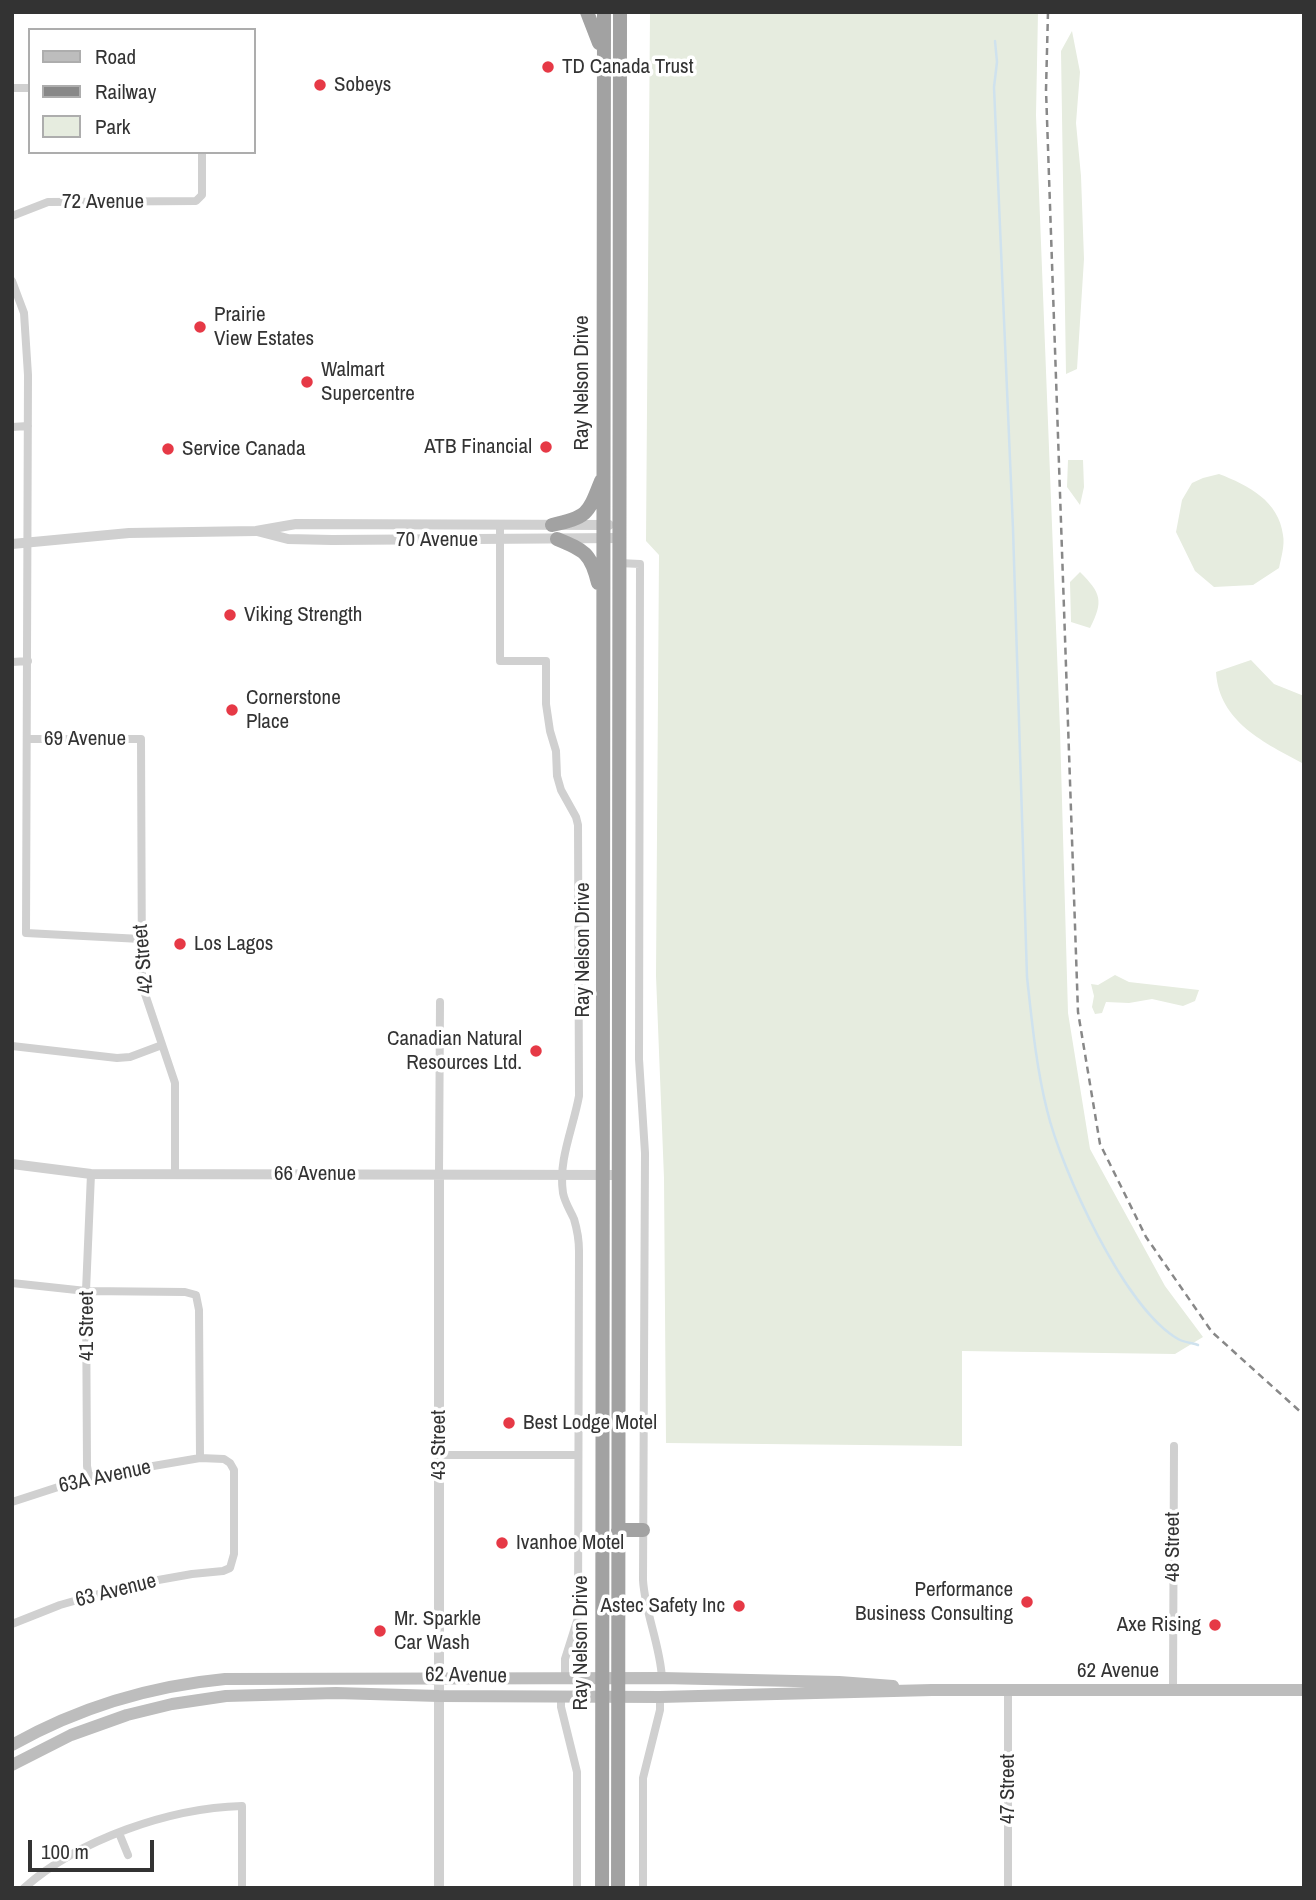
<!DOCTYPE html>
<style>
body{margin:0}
#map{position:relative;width:1316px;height:1900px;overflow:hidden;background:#fff;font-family:"Archivo Narrow",sans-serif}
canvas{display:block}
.frame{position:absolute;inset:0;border:14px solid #333;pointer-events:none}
.legend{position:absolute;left:28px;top:28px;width:228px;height:126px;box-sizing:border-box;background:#fff;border:2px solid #adadad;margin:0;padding:9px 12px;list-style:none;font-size:21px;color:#333}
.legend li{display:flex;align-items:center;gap:14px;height:35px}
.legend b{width:35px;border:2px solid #adadad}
.scale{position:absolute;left:28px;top:1840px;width:126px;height:32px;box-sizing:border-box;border:4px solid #333;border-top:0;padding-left:9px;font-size:21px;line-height:24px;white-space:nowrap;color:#333;-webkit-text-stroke:5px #fff;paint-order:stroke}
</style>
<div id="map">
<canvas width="1316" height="1900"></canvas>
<div class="frame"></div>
<ul class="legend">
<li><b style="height:9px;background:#bdbdbd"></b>Road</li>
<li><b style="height:9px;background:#888"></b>Railway</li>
<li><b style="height:19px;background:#e6ecdf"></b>Park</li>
</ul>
<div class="scale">100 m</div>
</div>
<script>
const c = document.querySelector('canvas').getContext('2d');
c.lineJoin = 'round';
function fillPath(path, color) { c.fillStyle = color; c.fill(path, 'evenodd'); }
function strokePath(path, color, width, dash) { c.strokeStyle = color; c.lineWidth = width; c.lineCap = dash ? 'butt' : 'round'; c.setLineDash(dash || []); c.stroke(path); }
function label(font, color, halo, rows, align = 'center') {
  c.font = font + ' "Archivo Narrow",sans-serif'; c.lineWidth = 7; c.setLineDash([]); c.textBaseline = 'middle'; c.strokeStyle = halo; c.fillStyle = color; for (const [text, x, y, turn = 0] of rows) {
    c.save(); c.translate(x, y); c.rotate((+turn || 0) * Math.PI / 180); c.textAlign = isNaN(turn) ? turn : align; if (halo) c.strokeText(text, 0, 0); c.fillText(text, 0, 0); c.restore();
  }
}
const green = new Path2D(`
 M650 12H1038L1036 115 1060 730 1068 1013 1090 1149 1165 1286 1203 1337 1175 1354 962 1351V1446L666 1443 664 1178 656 976 659 555 646 541Z
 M1072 31 1080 72 1076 123 1081 176 1084 259 1077 369 1066 374 1061 51Z
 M1068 460H1083L1084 487 1080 505 1067 487Z
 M1219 474C1248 485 1279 501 1283 535 1285 545 1281 558 1279 568L1253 585 1214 587 1195 571 1176 532 1182 500 1192 483 1203 478Z
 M1080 572C1101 593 1104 601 1090 628L1071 622 1070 582Z
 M1251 660 1274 684 1304 696V764C1265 743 1219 722 1216 672Z
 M1115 975 1129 982 1199 990 1195 1001 1183 1006 1152 999 1129 1003 1106 1002 1102 1013 1095 1014 1092 1007 1094 996 1091 984 1098 985Z`);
const stream = new Path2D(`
 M995 41 997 62 994 87 1013 529 1027 977C1032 1022 1036 1066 1047 1110 1061 1169 1124 1308 1178 1339 1183 1342 1192 1343 1198 1345`);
const minor = new Path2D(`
 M12 88H30
 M12 216 48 202 196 201 202 195V152
 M12 281 24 313 28 375 26 933 141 939
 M12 427 28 426
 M500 525V661H546V704L550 731 556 751 557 776 561 790 576 817 578 825 579 1096C573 1129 558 1160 563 1193 565 1203 570 1210 574 1219 577 1229 579 1240 579 1251L578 1618 565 1659V1680
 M619 563 640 564 639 1059 645 1153 643 1580C645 1613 660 1644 662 1678
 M12 662 28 661
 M28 739H141L142 985 175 1083V1174
 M12 1046 117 1058 130 1057 162 1045
 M439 1174 440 1002
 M12 1283 86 1291 185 1292 196 1295 199 1310 200 1458
 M439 1455H578
 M89 1477 87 1466 86 1291 91 1174
 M12 1502 89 1477 200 1458 224 1459 230 1463 234 1470V1554L230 1568 223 1571 192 1574 130 1585 60 1605 12 1624
 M1173 1690 1174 1446
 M1008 1691V1888
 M561 1696V1707L577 1772V1888
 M119 1833 128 1855
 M24 1888C79 1839 170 1808 242 1806V1888
 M643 1888V1778L660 1710V1697`);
const tertiary = new Path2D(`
 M257 531 288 539 332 540 619 538
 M12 544 129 533 256 531 296 524 609 525
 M12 1164 91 1174 619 1175
 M439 1174V1888`);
const secondary = new Path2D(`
 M12 1745C78 1708 150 1686 225 1679L662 1678 839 1682 893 1686
 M12 1765 71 1735 127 1715 172 1704 226 1696 336 1693 439 1696 660 1697 932 1690H1304`);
const trunk = new Path2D(`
 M587 12 599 43
 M552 525C588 517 588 514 601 481
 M557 539C584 550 591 553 598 583
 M618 1530H643
 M602 1888 604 12
 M618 1888 620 12`);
const rail = new Path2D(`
 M1048 12 1046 90 1078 1012 1100 1144 1146 1237 1212 1332 1304 1415`);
const markers = [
 [548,67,7,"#e63946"],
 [320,85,7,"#e63946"],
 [200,327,7,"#e63946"],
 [307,382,7,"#e63946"],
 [546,447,7,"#e63946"],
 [168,449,7,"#e63946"],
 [230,615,7,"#e63946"],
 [232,710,7,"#e63946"],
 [180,944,7,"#e63946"],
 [536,1051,7,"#e63946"],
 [509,1423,7,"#e63946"],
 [502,1543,7,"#e63946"],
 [1027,1602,7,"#e63946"],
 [739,1606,7,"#e63946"],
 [1215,1625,7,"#e63946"],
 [380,1631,7,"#e63946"]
];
const poiNames = [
 ["TD Canada Trust",562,67],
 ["Sobeys",334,85],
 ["Prairie",214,315],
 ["View Estates",214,339],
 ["Walmart",321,370],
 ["Supercentre",321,394],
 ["ATB Financial",532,447,"right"],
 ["Service Canada",182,449],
 ["Viking Strength",244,615],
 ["Cornerstone",246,698],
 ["Place",246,722],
 ["Los Lagos",194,944],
 ["Canadian Natural",522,1039,"right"],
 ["Resources Ltd.",522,1063,"right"],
 ["Best Lodge Motel",523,1423],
 ["Ivanhoe Motel",516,1543],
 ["Performance",1013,1590,"right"],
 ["Business Consulting",1013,1614,"right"],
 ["Astec Safety Inc",725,1606,"right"],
 ["Mr. Sparkle",394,1619],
 ["Car Wash",394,1643],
 ["Axe Rising",1201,1625,"right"]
];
const streetNames = [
 ["72 Avenue",103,202],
 ["Ray Nelson Drive",582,383,-90],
 ["70 Avenue",437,540],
 ["69 Avenue",85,739],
 ["Ray Nelson Drive",583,950,-90],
 ["42 Street",144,959,-95],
 ["66 Avenue",315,1174],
 ["41 Street",87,1326,-90],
 ["43 Street",439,1445,-90],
 ["63A Avenue",105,1477,-12],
 ["48 Street",1173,1547,-90],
 ["63 Avenue",116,1591,-14],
 ["Ray Nelson Drive",581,1643,-90],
 ["62 Avenue",1118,1671],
 ["62 Avenue",466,1676,1],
 ["47 Street",1008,1789,-90]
];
fillPath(green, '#e6ecdf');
strokePath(stream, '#cfe2ee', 2.5);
strokePath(minor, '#d0d0d0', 8);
strokePath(tertiary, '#d0d0d0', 10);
strokePath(secondary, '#bdbdbd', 12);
strokePath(trunk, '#a2a2a2', 14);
strokePath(rail, '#888', 2.5, [7, 5]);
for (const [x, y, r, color] of markers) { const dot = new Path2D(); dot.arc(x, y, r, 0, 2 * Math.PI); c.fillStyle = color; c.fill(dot); strokePath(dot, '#fff', 2.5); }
label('21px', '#333', '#fff', poiNames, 'left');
label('21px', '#333', '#fff', streetNames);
</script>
